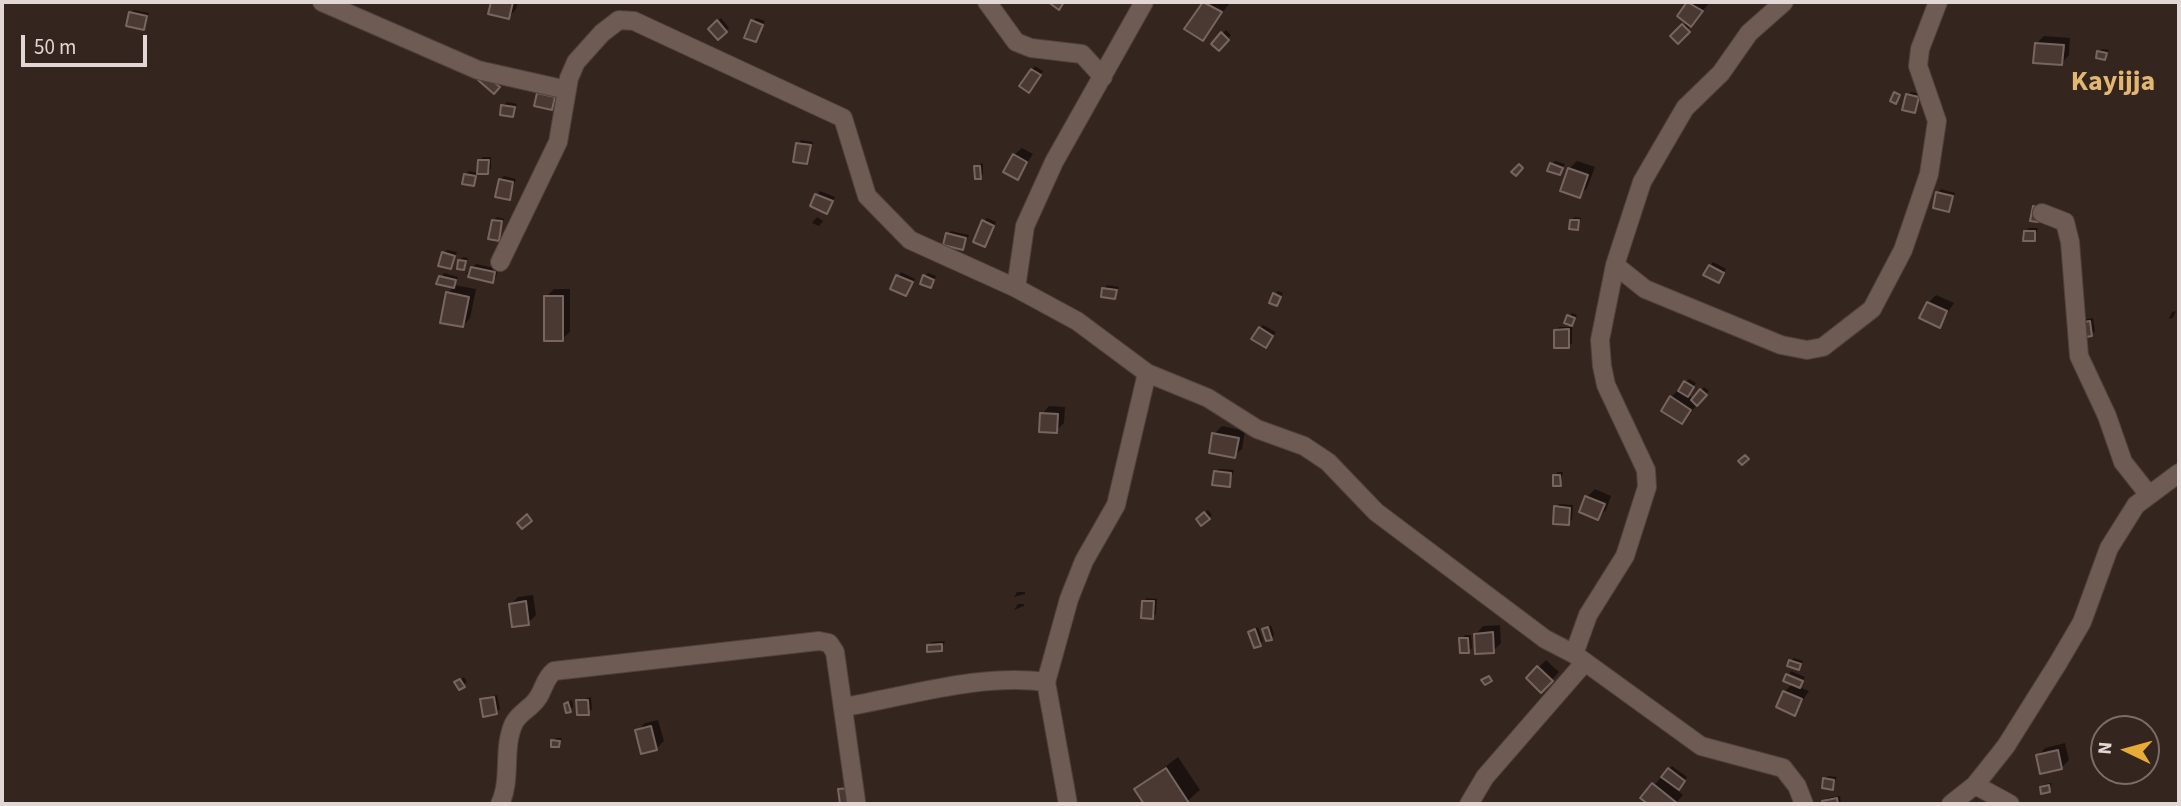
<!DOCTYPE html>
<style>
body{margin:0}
#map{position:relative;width:2181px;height:806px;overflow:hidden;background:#35251f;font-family:"Source Sans 3",sans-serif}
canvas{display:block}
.frame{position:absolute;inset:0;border:4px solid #e2d7d4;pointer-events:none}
.north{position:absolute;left:2090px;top:715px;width:70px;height:70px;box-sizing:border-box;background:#35251f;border:2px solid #7a6c67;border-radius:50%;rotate:275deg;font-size:19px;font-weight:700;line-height:28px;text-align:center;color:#e2d7d4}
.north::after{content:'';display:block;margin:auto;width:24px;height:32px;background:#e8ab37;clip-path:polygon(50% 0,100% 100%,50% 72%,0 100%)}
.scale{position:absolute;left:21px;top:35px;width:126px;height:32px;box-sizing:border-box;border:4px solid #e2d7d4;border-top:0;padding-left:9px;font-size:21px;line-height:24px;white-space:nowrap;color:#e2d7d4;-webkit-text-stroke:5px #35251f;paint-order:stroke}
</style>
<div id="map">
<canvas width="2181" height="806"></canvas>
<div class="frame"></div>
<div class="north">N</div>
<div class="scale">50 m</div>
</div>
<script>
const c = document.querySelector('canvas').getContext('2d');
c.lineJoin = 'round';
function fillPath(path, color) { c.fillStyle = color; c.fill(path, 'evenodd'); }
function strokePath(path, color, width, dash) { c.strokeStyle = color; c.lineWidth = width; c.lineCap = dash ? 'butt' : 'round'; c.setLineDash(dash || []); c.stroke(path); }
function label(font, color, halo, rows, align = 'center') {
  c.font = font + ' "Source Sans 3",sans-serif'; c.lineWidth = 7; c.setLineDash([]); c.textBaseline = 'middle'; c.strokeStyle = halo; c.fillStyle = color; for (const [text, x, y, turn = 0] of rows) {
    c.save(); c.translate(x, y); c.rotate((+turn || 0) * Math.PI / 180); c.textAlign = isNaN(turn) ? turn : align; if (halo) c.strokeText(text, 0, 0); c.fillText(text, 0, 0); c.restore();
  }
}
const shadow = new Path2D(`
 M493 2H518L516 9 509 17 490 13Z
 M1205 2 1229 4 1202 39 1187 28Z
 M1689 2H1710L1678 41 1672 36 1687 22 1679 15Z
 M134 10 149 13 143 28 130 13Z
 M721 18 729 28 718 38 710 29Z
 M756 18 765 21 755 40 753 21Z
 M1226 30 1231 35 1219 49 1213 44Z
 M2044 36 2070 38 2069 55 2062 63 2036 44Z
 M2102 49 2109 50 2105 58 2099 52Z
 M1035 66 1043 71 1032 87V70Z
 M542 90 557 94 551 108 539 93Z
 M1911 92 1921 94 1915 111 1908 95Z
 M507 102 517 104 512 115 503 106Z
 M801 140 813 142 807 163 798 144Z
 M1022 148 1033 154 1017 178 1014 155Z
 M483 157H491V169L488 172 480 160Z
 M1555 161 1565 164 1560 173 1552 164Z
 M1577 161 1595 167 1587 188 1579 196 1569 169Z
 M983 163V174L980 177 976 167Z
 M469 171 478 173 474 184 465 175Z
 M504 176 516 179 509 198 500 180Z
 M1941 189 1955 193 1949 210 1938 193Z
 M820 191 835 197 827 212 812 205Z
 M497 217 504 219 498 239 493 221Z
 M817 217 823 221 819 226 812 223Z
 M1575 217 1581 218 1577 228 1571 220Z
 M987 218 996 222 984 245V221Z
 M2029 228H2038L2034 239 2025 232Z
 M951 231 969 235 963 248 948 234Z
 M447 250 457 252 451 267 443 253Z
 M463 257 468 258 463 268 460 260Z
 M1713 262 1726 269 1718 281 1710 266Z
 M476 264 498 269 496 277 492 281 466 274Z
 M901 272 915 279 906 294 892 288Z
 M444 273 458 277 454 285 476 289 470 318 463 326 448 293 455 286 439 283Z
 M928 273 936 276 931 286 924 276Z
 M1107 285 1119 287 1115 297 1104 289Z
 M554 289H570V332L562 339 546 297Z
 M1278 291 1283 293 1277 304 1275 294Z
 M1936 295 1954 303 1939 326 1928 303Z
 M2176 311 2173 318 2169 319 2172 312Z
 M1572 313 1577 315 1572 324 1569 316Z
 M2093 318 2095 331 2092 335 2082 320Z
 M1263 325 1276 332 1266 346 1260 328Z
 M1559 327H1572V343L1569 346 1556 330Z
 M1689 379 1696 383 1688 395 1694 399 1704 387 1709 391 1682 422 1671 397Z
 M1049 406 1065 407 1064 423 1056 431 1042 414Z
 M1222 426 1245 431 1242 449 1234 456 1214 434Z
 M1219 469 1234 470 1229 485 1215 472Z
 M1558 472H1563L1560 484 1554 475Z
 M1595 489 1611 496 1606 510 1598 518 1587 497Z
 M1559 504 1573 505 1572 520 1568 523 1556 507Z
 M1208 510 1212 515 1209 518 1201 516Z
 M1017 592H1025V594L1014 597Z
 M533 595 536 615 528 623 511 604 518 597Z
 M1147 598 1157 599 1156 614 1153 617 1144 601Z
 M1018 604H1024V606L1014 610Z
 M1271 625 1274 635 1271 638 1264 630Z
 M1500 625 1501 643 1493 651 1476 634 1483 626Z
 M1258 627 1263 641 1260 644 1250 632Z
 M1465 635H1471L1472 648 1468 651 1461 639Z
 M945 641 942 649 928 646 932 642Z
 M1794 658 1803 661 1799 668 1790 661Z
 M1546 660 1559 672 1541 691 1528 678Z
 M1791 671 1805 677 1799 687 1809 691 1794 713 1784 692 1793 683 1786 680Z
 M464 677 467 682 463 685 457 682Z
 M497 695 500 709 496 713 481 700Z
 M591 697 592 709 588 713 578 701Z
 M572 700 573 707 570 710 566 704Z
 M658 720 664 741 656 749 637 731 645 723Z
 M556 738H562L558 746 553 741Z
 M2065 743 2069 760 2061 768 2038 756 2045 748Z
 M1178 757 1200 790 1184 804H1146L1136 789Z
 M1672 766 1687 777 1677 790 1683 795 1675 804H1650L1642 798Z
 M1828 776 1837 777 1832 788 1825 779Z
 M2052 783 2049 790 2042 788 2045 784Z
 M1840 796 1841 804H1825L1827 798Z`);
const building = new Path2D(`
 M491 2H513L509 19 488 14Z
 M1048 2H1064L1059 10Z
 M1203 2 1222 12 1203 41 1184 29Z
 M1687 2 1703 11 1691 27 1677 16Z
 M129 12 147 16 144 30 126 26Z
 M717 20 727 32 718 40 708 29Z
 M751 20 763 25 756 42 744 38Z
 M1682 24 1690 32 1678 44 1670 36Z
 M1221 32 1229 40 1219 51 1211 44Z
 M2035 43 2064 45 2062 65 2033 63Z
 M2097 51 2107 53 2105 60 2096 58Z
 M1031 69 1041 75 1029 93 1019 86Z
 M483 74 500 87 494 94 478 80Z
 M1894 92 1900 95 1896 104 1890 101Z
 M537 93 555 97 552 110 534 106Z
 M1906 94 1919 97 1915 113 1902 110Z
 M501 105 515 107 513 117 500 115Z
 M796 143 811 145 807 164 793 162Z
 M1013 154 1027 162 1018 180 1003 172Z
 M478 160H489L488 174H477Z
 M1550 163 1563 168 1560 175 1547 171Z
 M1519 164 1523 168 1516 176 1511 172Z
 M974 166H980L981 179H975Z
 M1568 168 1588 175 1580 198 1560 191Z
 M464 174 476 176 474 186 462 184Z
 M499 179 513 182 510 200 495 197Z
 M1936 192 1953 196 1949 212 1933 208Z
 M815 194 833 201 827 214 810 206Z
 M2033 206 2041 208 2038 222 2030 221Z
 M492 220 502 221 499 241 488 239Z
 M982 220 994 226 985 247 973 242Z
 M1570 220H1579L1578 230 1569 229Z
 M2024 231H2035V241H2023Z
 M946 233 966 238 963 250 943 245Z
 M442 252 455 256 451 269 438 266Z
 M458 260 466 261 464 270 457 269Z
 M1709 265 1724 273 1719 283 1703 275Z
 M471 267 495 272 493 283 468 277Z
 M896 275 913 282 906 296 890 289Z
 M923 275 934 280 931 288 920 284Z
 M439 276 456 280 454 288 436 284Z
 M1102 288 1117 290 1115 299 1101 297Z
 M446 292 469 297 463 327 440 323Z
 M1273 293 1281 297 1277 306 1269 303Z
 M544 296H563V341H544Z
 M1927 302 1947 311 1940 328 1919 318Z
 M1567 315 1575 318 1572 326 1564 323Z
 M2090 321 2092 336 2079 338 2077 323Z
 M1259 327 1273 336 1266 348 1251 339Z
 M1569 329V348H1554V330Z
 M1684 381 1694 387 1688 397 1678 391Z
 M1700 389 1707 395 1697 406 1691 400Z
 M1670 396 1691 410 1682 424 1661 411Z
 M1040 413 1058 414 1057 433 1039 432Z
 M1212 433 1239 438 1235 458 1209 453Z
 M1745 455 1749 459 1742 465 1738 461Z
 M1214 471 1231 473 1230 487 1212 485Z
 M1553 475H1560L1561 486H1553Z
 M1585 496 1605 504 1598 520 1579 512Z
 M1554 506 1570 508 1569 525 1553 524Z
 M1204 512 1210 519 1201 526 1196 519Z
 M527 514 532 521 522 529 517 523Z
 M526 601 529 625 512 627 509 604Z
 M1142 601H1154L1153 619 1141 618Z
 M1268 627 1272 640 1266 641 1262 629Z
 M1255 629 1261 646 1254 648 1248 632Z
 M1493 632 1494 653 1475 654 1474 634Z
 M1459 638H1468L1469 653H1460Z
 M942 644V651L927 652V645Z
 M1789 660 1801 664 1799 670 1787 666Z
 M1537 666 1553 681 1541 693 1526 678Z
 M1786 674 1803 681 1800 688 1783 681Z
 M1489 676 1492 681 1485 685 1481 680Z
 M460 679 465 687 459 690 454 682Z
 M1783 691 1802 699 1795 716 1776 707Z
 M494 697 497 714 483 717 480 699Z
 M576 700H588L589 715H577Z
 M568 702 571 712 566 713 564 704Z
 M651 726 657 750 641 754 635 730Z
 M551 740 560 741 559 747H551Z
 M2058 750 2062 769 2040 774 2036 755Z
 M1166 768 1189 803 1144 804 1134 789Z
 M1668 768 1685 781 1679 790 1661 777Z
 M1823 778 1834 780 1833 790 1822 788Z
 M1652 783 1677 803 1676 804H1648L1640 798Z
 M2049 785 2050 792 2041 794 2040 787Z
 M851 788 852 804H840L838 789Z
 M1837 798 1838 804H1823L1822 801Z`);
const minor = new Path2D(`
 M322 2 478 70 567 90
 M987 2 1016 42 1031 48 1082 54 1103 77
 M2042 213 2065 222 2070 242 2079 356 2107 416 2123 462 2149 495
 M500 262 558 142 569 78 576 62 602 33 619 20 634 21 843 118 867 196 910 240 1016 288 1077 321 1147 373 1208 398 1257 429 1304 446 1328 462 1376 512 1545 639 1574 654 1701 746 1783 768 1797 786 1804 804
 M1615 265 1645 289 1781 345 1807 350 1823 347 1872 309 1903 250 1929 174 1937 121 1918 66 1920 49 1938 2
 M1016 288 1025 226 1054 162 1144 2
 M1574 654 1588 615 1625 556 1647 487 1646 470 1606 385 1602 366 1600 340 1615 265 1642 182 1685 108 1721 73 1749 33 1784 2
 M844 707C909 696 980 673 1046 682
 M1975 785 2010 804
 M500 804C512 779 502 748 514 723 519 713 531 708 537 699 544 690 544 679 554 671L819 641 829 643 835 652 856 801
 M1068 804 1046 682 1069 599 1084 561 1116 505 1147 373
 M1469 804 1485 777 1585 662
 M1951 804 1975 785 2006 746 2058 663 2082 622 2109 548 2136 505 2179 473`);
const quarterNames = [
 ["Kayijja",2113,84]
];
fillPath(shadow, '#0007');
fillPath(building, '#4a3933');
strokePath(building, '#78655f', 2);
strokePath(minor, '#4f423e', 20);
strokePath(minor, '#6d5b54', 18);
label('bold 28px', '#e1b772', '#35251f', quarterNames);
</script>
